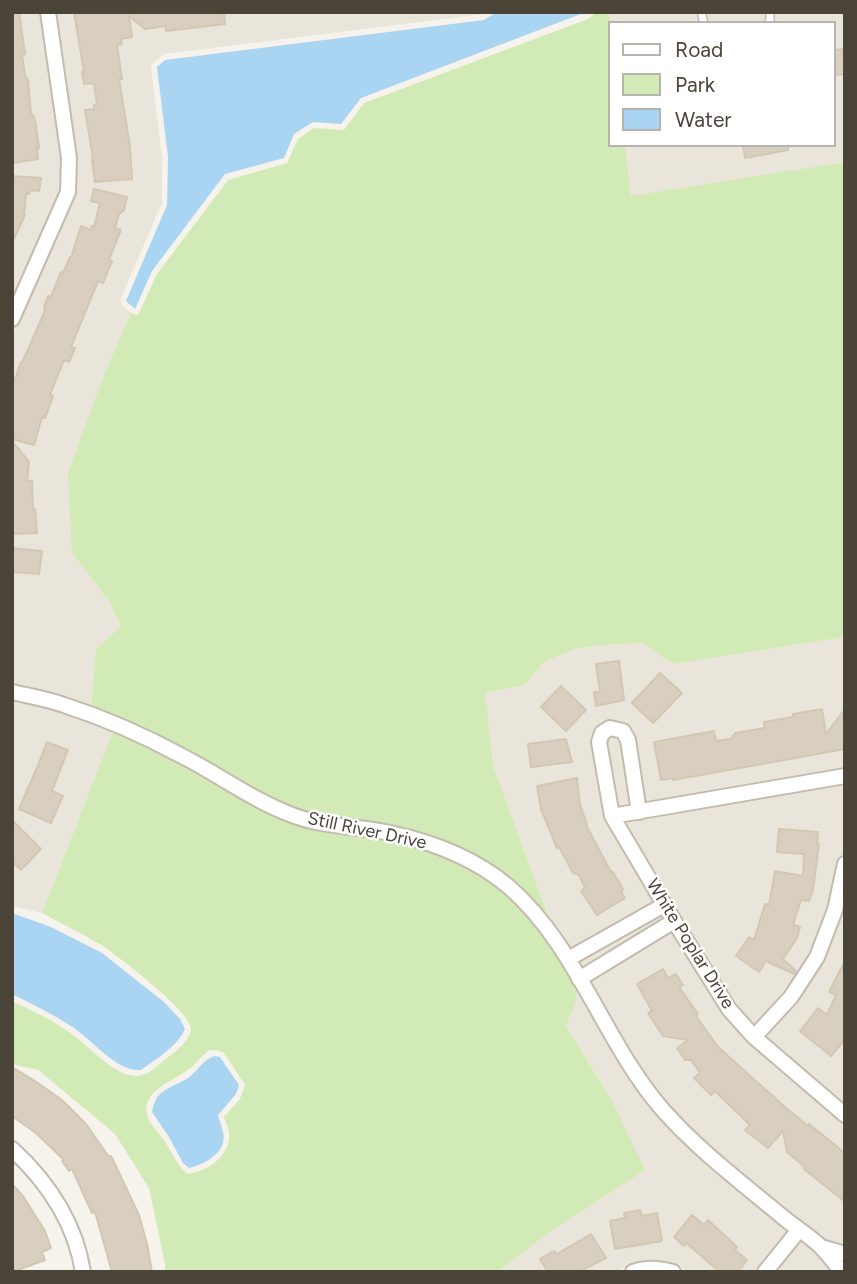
<!DOCTYPE html>
<style>
body{margin:0}
#map{position:relative;width:857px;height:1284px;overflow:hidden;background:#f6f3ec;font-family:Figtree,sans-serif}
canvas{display:block}
.frame{position:absolute;inset:0;border:14px solid #4b4439;pointer-events:none}
.legend{position:absolute;left:608px;top:21px;width:228px;height:126px;box-sizing:border-box;background:#fff;border:2px solid #b7b4b0;margin:0;padding:9px 12px;list-style:none;font-size:21px;color:#4b4439}
.legend li{display:flex;align-items:center;gap:14px;height:35px}
.legend b{width:35px;border:2px solid #b7b4b0}
</style>
<div id="map">
<canvas width="857" height="1284"></canvas>
<div class="frame"></div>
<ul class="legend">
<li><b style="height:9px;background:#fff"></b>Road</li>
<li><b style="height:19px;background:#d2eab5"></b>Park</li>
<li><b style="height:19px;background:#a9d4f2"></b>Water</li>
</ul>
</div>
<script>
const c = document.querySelector('canvas').getContext('2d');
c.lineJoin = 'round';
function fillPath(path, color) { c.fillStyle = color; c.fill(path, 'evenodd'); }
function strokePath(path, color, width, dash) { c.strokeStyle = color; c.lineWidth = width; c.lineCap = dash ? 'butt' : 'round'; c.setLineDash(dash || []); c.stroke(path); }
function label(font, color, halo, rows, align = 'center') {
  c.font = font + ' Figtree,sans-serif'; c.lineWidth = 5; c.setLineDash([]); c.textBaseline = 'middle'; c.strokeStyle = halo; c.fillStyle = color; for (const [text, x, y, turn = 0] of rows) {
    c.save(); c.translate(x, y); c.rotate((+turn || 0) * Math.PI / 180); c.textAlign = isNaN(turn) ? turn : align; if (halo) c.strokeText(text, 0, 0); c.fillText(text, 0, 0); c.restore();
  }
}
const residential = new Path2D(`
 M12 12H42L62 159 61 190 12 302Z
 M55 12H485L483 14 164 54 152 64 151 68 162 157V203L121 298V304L131 313 106 370 72 553 109 601 121 626 96 649 91 707 63 697 12 684V336L74 196Z
 M609 12H845V162L631 197 625 145H834V23H610V26Z
 M845 637V1246L820 1237 707 1144 666 1103 633 1058 573 956 550 921 493 765 484 692 524 686 544 662 575 649 603 645 644 643 673 664Z
 M12 699 61 711 113 731 42 913 12 906Z
 M571 978 622 1067 657 1114 699 1155 789 1231 755 1272H688L679 1266 659 1261H640L614 1272H497L552 1230 610 1097 566 1026 576 994Z
 M800 1240 813 1250V1252L817 1253 833 1272H774Z`);
const green = new Path2D(`
 M597 12H609L610 26V145H625L631 196 845 162V637L673 664 643 643 603 645 575 649 544 662 524 686 485 692 493 765 550 921C511 869 453 837 390 826 357 819 321 820 291 807 253 790 220 767 183 748 153 732 123 719 91 707L96 649 121 626 109 601 72 553 68 473 106 370 131 313 136 315 139 313 157 274 228 180 287 163 298 139 314 128 344 130 364 103 588 19Z
 M113 731C136 740 159 751 181 763 217 783 250 807 288 822 320 834 355 834 388 840 458 854 509 885 549 944 557 956 577 981 576 995 576 1005 569 1016 566 1026L610 1097 645 1170 551 1231 497 1272H165V1264L149 1188 115 1134 38 1070 12 1064V1001C33 1011 55 1021 73 1035 91 1048 108 1069 129 1075 144 1080 156 1067 167 1058 175 1052 189 1042 191 1030 193 1013 119 957 103 946 83 934 62 924 42 913ZM210 1050H216L224 1053 245 1085 240 1099 224 1117C225 1122 229 1128 229 1133 231 1156 207 1172 187 1174 177 1165 173 1154 165 1142 160 1133 149 1125 147 1114 142 1091 171 1082 185 1072 195 1066 200 1056 210 1050Z`);
const water = new Path2D(`
 M497 12H586L361 98 341 124 313 122 294 134 284 158 225 174 152 271 135 309 126 301 167 205 168 157 157 67 165 60 484 20Z
 M12 913 51 927 102 953 164 1002 180 1019 185 1029C177 1047 156 1059 141 1070 116 1072 92 1039 71 1026 52 1014 32 1004 12 994Z
 M215 1056 220 1057 239 1085 236 1094 218 1115C219 1121 222 1126 223 1132 228 1152 205 1164 189 1168L183 1163 169 1137 152 1112C153 1106 155 1100 158 1096 166 1087 179 1084 188 1078 198 1071 203 1059 215 1056Z`);
const building = new Path2D(`
 M12 12H19L25 54 22 55 25 75 28 80 31 115H33L35 120 39 148H37L38 159 12 163Z
 M74 12H224L225 24 166 31V26L145 29 129 16 132 37 121 39 122 44 117 45 122 79H119L130 147 132 179 95 182 92 159 93 158 85 110 94 109V105L97 104 94 83 84 84 82 72H84Z
 M845 49V74L834 75V50Z
 M743 145H788V150L745 158Z
 M12 176 41 178 39 191 30 190 29 194H26L24 214 25 215 12 243Z
 M94 189 127 197 124 210 119 214 115 228 121 230 109 260 112 261 103 283 98 281 71 347 75 348 69 362 64 360 50 395 53 396 45 418 42 417 34 445 12 439V388L21 362 22 363 44 313 45 308 44 307 48 296 51 297 61 272 63 273 70 257 71 258 81 226 90 230 92 226 94 227 100 203 91 201Z
 M12 441 29 462 27 481H32L33 510 35 509 37 533 12 534Z
 M12 548 42 551 39 574 12 572Z
 M619 661 624 700 596 706 594 692H600L596 664Z
 M660 673 682 693 653 723 632 703Z
 M561 686 586 710 566 731 541 707Z
 M822 709 826 734 845 709V749L673 780V778L661 780 654 742 714 731 716 741 731 739 735 733 765 728 764 722 793 717V714Z
 M566 739 572 762 531 767 528 744Z
 M47 742 68 750 52 791 63 796 51 823 19 809 36 770Z
 M577 778 580 805 587 824 586 825 611 872 612 871 622 887 623 890 621 892 625 898 597 915 581 891 585 888 579 875 573 873 559 847 557 848 541 809 537 786Z
 M12 820 41 849 21 870 12 861Z
 M779 829 818 832 817 844H819L813 890 809 901 801 900 793 925 800 927 797 938 783 959 796 971 794 974 766 961 759 972 736 956 749 937 754 940 765 904 769 905 775 871 803 876 804 854 777 852Z
 M845 961V1039L831 1056 800 1031 818 1008 827 1015 836 995 829 992Z
 M663 969 668 978 676 974 683 985 679 987 698 1014 696 1016 718 1047 786 1108 808 1126 809 1124 845 1153V1202L804 1169 805 1167 787 1152 783 1131 768 1148 745 1130 750 1125 715 1091 711 1095 694 1078 700 1073 691 1060H685L677 1048 688 1040 663 1036 648 1013 652 1011 637 984Z
 M12 1067 35 1081 62 1100 86 1124 109 1157 111 1156 139 1215 147 1244 152 1272H112L95 1212 92 1213 72 1169 69 1171 62 1161 64 1160 37 1134 12 1116Z
 M12 1184 23 1196 45 1231 51 1248 42 1252 45 1260 15 1271 12 1263Z
 M640 1210 642 1216 657 1213 662 1241 615 1249 610 1221 625 1218 624 1213Z
 M692 1215 704 1225 708 1220 737 1247 735 1250 747 1260 738 1272H720L686 1243 684 1246 674 1237Z
 M591 1234 606 1258 578 1272H548L540 1259 554 1251 557 1254Z`);
const lane = new Path2D(`
 M702 12V16L704 23
 M768 23 770 21V12`);
const street = new Path2D(`
 M12 319 68 192 69 158 48 12
 M12 692C29 696 47 699 64 705 104 718 143 735 180 755 218 774 252 800 292 815 323 827 358 826 390 833 433 842 476 859 509 887 577 946 604 1042 662 1109 698 1150 742 1183 784 1218 796 1228 810 1236 821 1247 829 1255 835 1264 842 1272
 M639 812 628 740 623 731 610 728 602 733 599 742 612 816 674 921 729 1009 754 1037 845 1115
 M612 816 845 776
 M568 959 664 905
 M579 979 674 921
 M754 1037 791 997 817 957 835 910 845 864
 M12 1149C49 1183 75 1222 83 1272
 M821 1247 845 1254
 M633 1272C646 1267 659 1268 673 1272
 M765 1272 799 1230`);
const streetNames = [
 ["Still River Drive",367,831,12],
 ["White Poplar Drive",690,944,58]
];
fillPath(residential, '#eae5da');
fillPath(green, '#d2eab5');
fillPath(water, '#a9d4f2');
fillPath(building, '#d8cfc1');
strokePath(building, '#d3c7b4', 2);
strokePath(lane, '#c2bbae', 10);
strokePath(street, '#c2bbae', 18);
strokePath(lane, '#fff', 7);
strokePath(street, '#fff', 14);
label('18px', '#4b4439', '#fff', streetNames);
</script>
